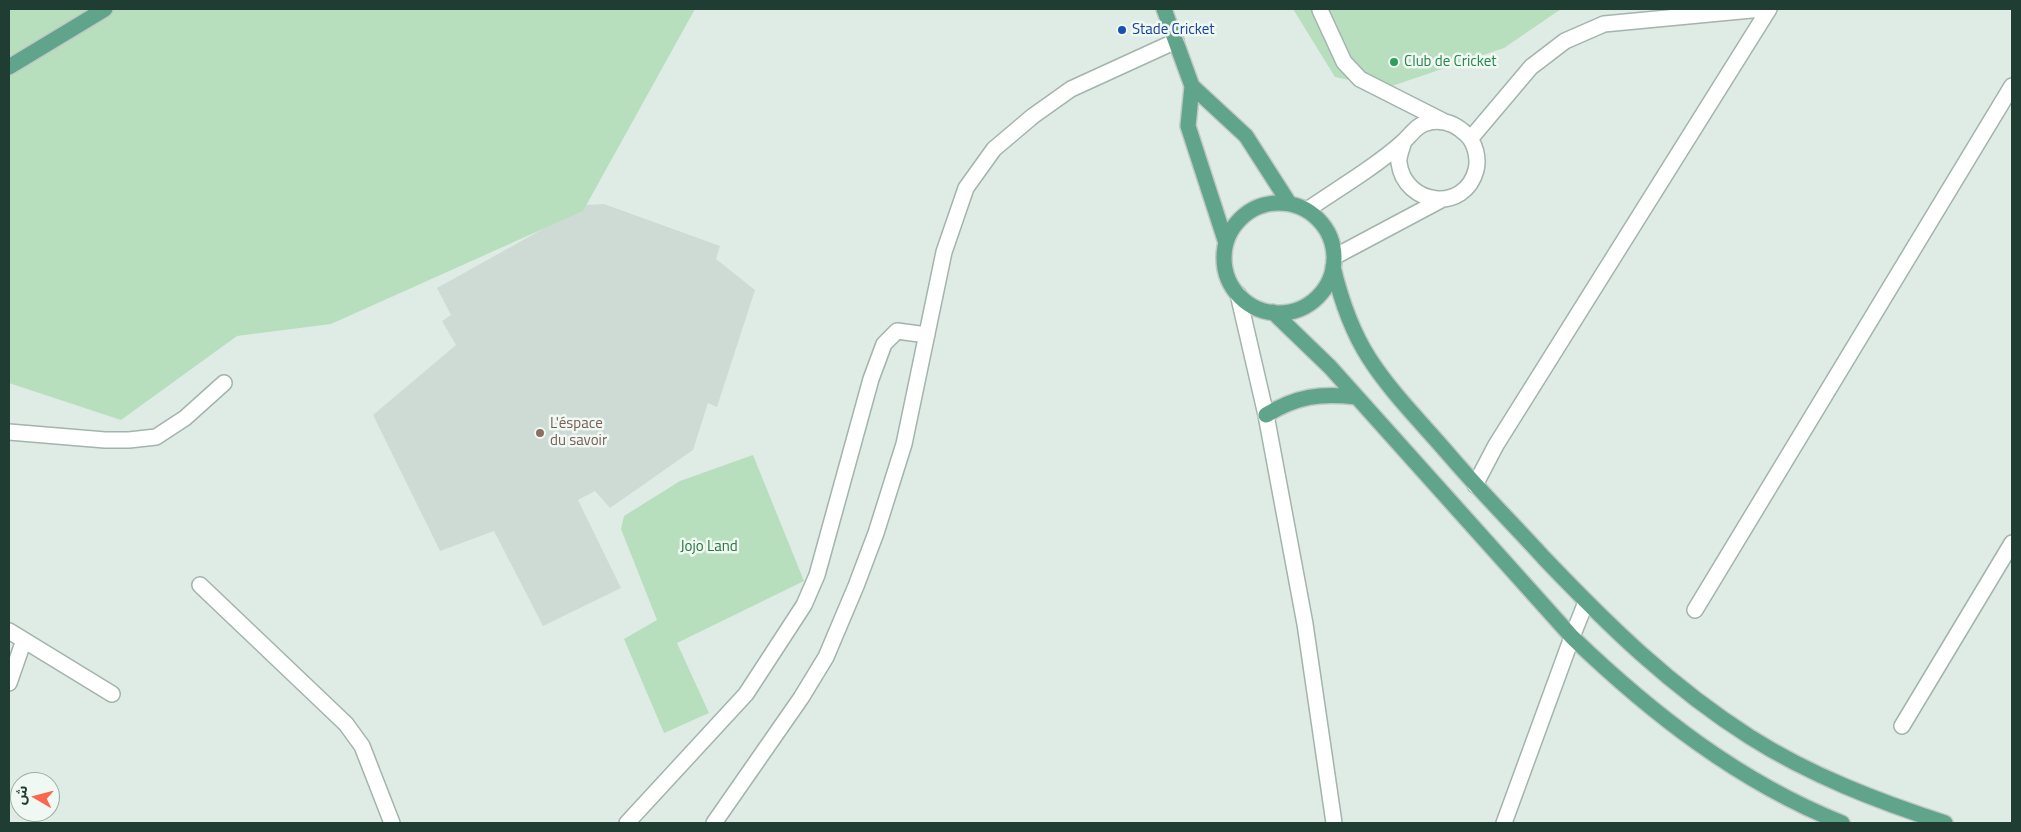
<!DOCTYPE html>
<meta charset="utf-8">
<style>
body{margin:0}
#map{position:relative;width:2021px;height:832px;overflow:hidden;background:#dfece5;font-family:"Titillium Web","Noto Sans Arabic",sans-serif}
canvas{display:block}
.frame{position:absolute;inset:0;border:10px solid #1f3d32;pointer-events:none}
.north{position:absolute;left:10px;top:772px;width:50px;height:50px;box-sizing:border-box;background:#f0f8f3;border:1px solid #9cada6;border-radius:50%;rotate:278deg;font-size:14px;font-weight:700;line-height:20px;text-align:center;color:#1f3d32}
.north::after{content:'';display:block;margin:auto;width:18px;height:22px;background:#fa674f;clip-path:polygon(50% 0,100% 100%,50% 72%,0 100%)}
</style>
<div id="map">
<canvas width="2021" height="832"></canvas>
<div class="frame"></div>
<div class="north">ش</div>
</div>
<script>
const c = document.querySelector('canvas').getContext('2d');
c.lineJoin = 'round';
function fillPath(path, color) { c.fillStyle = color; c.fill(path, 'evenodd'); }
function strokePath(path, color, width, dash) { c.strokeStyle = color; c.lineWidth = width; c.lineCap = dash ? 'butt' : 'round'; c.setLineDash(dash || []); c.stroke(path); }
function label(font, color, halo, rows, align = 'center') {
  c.font = font + ' "Titillium Web",sans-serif'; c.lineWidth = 5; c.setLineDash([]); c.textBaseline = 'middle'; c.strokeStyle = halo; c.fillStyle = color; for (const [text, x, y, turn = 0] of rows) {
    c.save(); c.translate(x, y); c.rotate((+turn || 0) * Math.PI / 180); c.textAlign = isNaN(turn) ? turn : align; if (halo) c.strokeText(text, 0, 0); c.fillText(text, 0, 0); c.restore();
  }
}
const built = new Path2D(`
 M604 204 720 246 716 259 755 290 717 407 708 403 693 450 610 508 595 491 578 500 621 588 543 626 494 531 440 551 373 415 456 345 442 321 451 315 437 288 586 205Z`);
const green = new Path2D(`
 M9 9H695L583 211 331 324 237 336 121 420 9 383Z
 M1293 9H1561L1504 48 1386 88 1335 77Z
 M753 455 804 581 677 643 709 713 664 733 624 639 657 620 621 529 624 516 680 481Z`);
const minor = new Path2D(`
 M1320 10 1344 62 1360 79 1443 121
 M1471 138 1531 67 1565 41 1604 24 1762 9
 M1307 210C1326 197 1345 185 1364 172 1377 163 1391 153 1403 142 1412 134 1417 124 1430 122 1445 119 1457 125 1467 135 1475 143 1479 158 1476 170 1465 213 1405 206 1399 163 1398 157 1402 148 1404 141
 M1334 257 1441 200
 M1238 294 1266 415 1305 624 1334 823
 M9 432 105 440H129L156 437 185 418 224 383
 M1475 485 1496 445 1769 9
 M200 585 346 724 362 746 392 823
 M1695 610 2012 86
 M9 631 112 694
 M9 683 24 640
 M1902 726 2012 543
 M627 823 746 694 804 605 817 575 871 379 884 344 897 331 927 335
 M714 823 801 698 826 657 856 586 876 533 904 444 944 252 966 188 994 149 1033 116 1071 89 1176 41
 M1504 823 1572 637 1586 602`);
const major = new Path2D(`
 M1164 9 1192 86 1188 126 1226 243
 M9 67 105 9
 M1192 86 1246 136 1289 203
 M1224 258a55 55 0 1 1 110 0a55 55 0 1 1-110 0Z
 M1333 267C1341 300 1351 330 1369 358 1392 394 1424 425 1451 457 1481 492 1513 524 1544 558 1609 626 1670 686 1750 737 1810 775 1877 801 1945 823
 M1273 312 1330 367 1572 637C1651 713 1739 782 1842 823
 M1266 415C1297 396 1320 393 1356 397`);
const markers = [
 [1122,30,5,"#1a4fb4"],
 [1394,62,5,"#2e9e5b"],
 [540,433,5,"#8d6e63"]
];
const transitNames = [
 ["Stade Cricket",1132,30]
];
const leisureNames = [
 ["Club de Cricket",1404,62]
];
const educationNames = [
 ["L'éspace",550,424],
 ["du savoir",550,441]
];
const parkNames = [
 ["Jojo Land",709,547]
];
fillPath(built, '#cedbd4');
fillPath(green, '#b7debd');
strokePath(minor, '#a2b4ac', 18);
strokePath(major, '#c0c9c6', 18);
strokePath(minor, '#fff', 15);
strokePath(major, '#61a48c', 15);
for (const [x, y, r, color] of markers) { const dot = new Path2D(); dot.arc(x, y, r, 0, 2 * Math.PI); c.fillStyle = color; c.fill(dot); strokePath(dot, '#f0f8f3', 2); }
label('15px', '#164399', '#f0f8f3', transitNames, 'left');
label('15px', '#27864d', '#f0f8f3', leisureNames, 'left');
label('15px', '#785e54', '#f0f8f3', educationNames, 'left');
label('15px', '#27763d', '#f0f8f3', parkNames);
</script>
